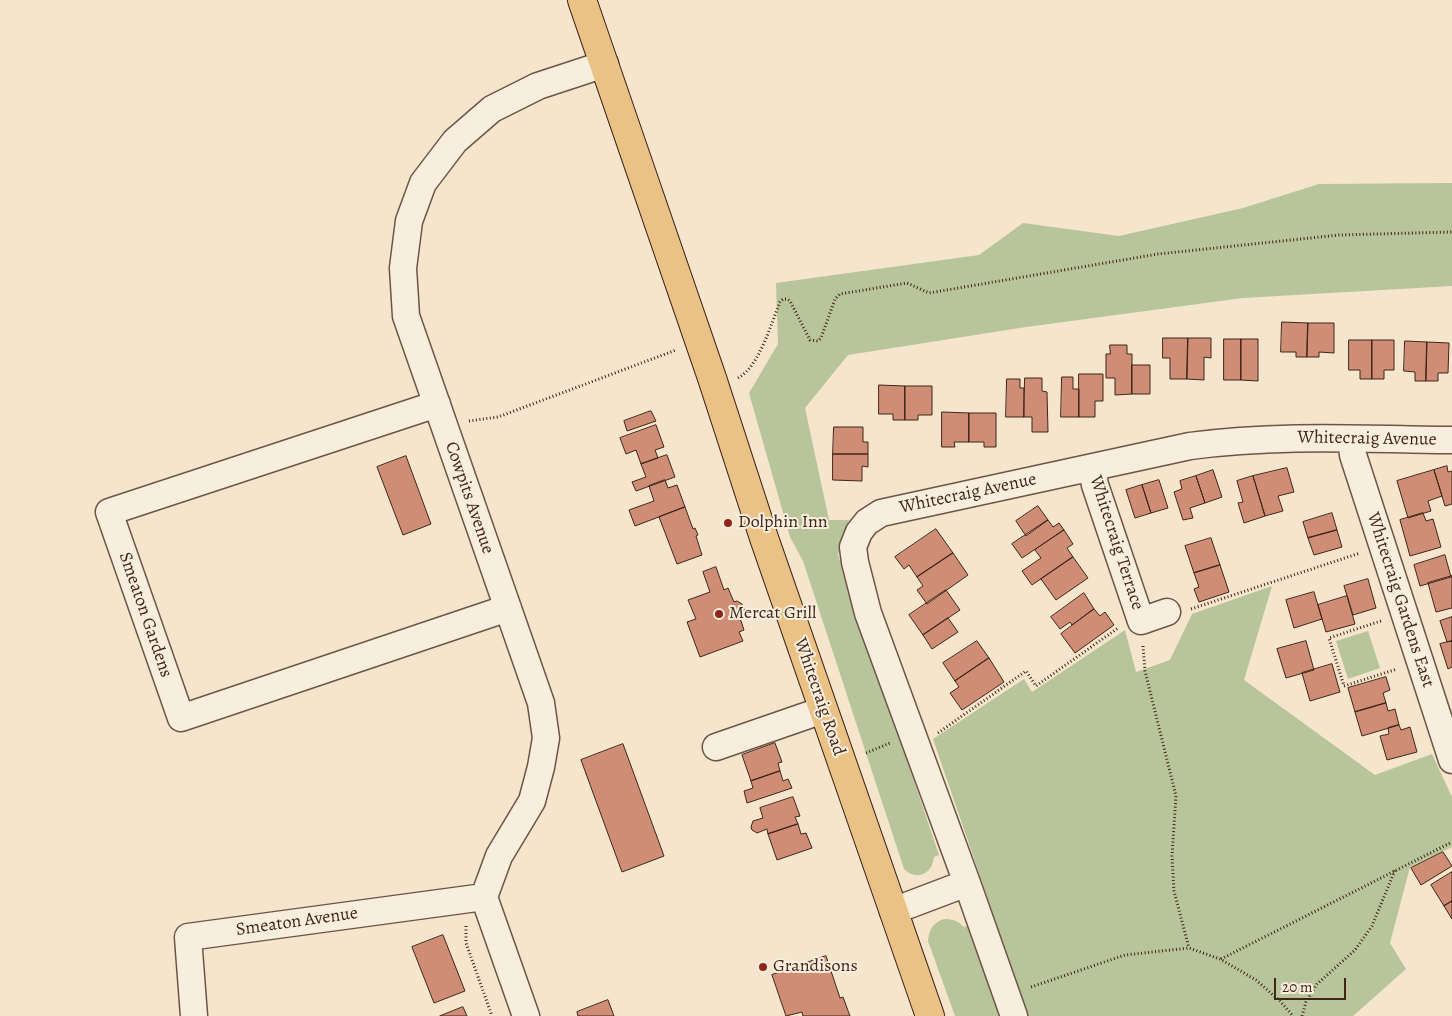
<!DOCTYPE html>
<style>
body{margin:0}
#map{position:relative;width:1452px;height:1016px;overflow:hidden;background:#f4e5cc;font-family:Alegreya,serif}
canvas{display:block}
.scale{position:absolute;left:1274px;top:978px;width:72px;height:22px;box-sizing:border-box;border:2px solid #402519;border-top:0;padding-left:6px;font-size:15px;line-height:18px;white-space:nowrap;color:#402519;-webkit-text-stroke:4px #f8eede;paint-order:stroke}
</style>
<div id="map">
<canvas width="1452" height="1016"></canvas>
<div class="scale">20 m</div>
</div>
<script>
const c = document.querySelector('canvas').getContext('2d');
c.lineJoin = 'round';
function fillPath(path, color) { c.fillStyle = color; c.fill(path, 'evenodd'); }
function strokePath(path, color, width, dash) { c.strokeStyle = color; c.lineWidth = width; c.lineCap = dash ? 'butt' : 'round'; c.setLineDash(dash || []); c.stroke(path); }
function label(font, color, halo, rows, align = 'center') {
  c.font = font + ' Alegreya,serif'; c.lineWidth = 4; c.setLineDash([]); c.textBaseline = 'middle'; c.strokeStyle = halo; c.fillStyle = color; for (const [text, x, y, turn = 0] of rows) {
    c.save(); c.translate(x, y); c.rotate((+turn || 0) * Math.PI / 180); c.textAlign = isNaN(turn) ? turn : align; if (halo) c.strokeText(text, 0, 0); c.fillText(text, 0, 0); c.restore();
  }
}
const green = new Path2D(`
 M1452 183V286L1243 298 1026 327 848 355 805 408 829 520H849L843 535 838 555 939 855 934 857C932 875 916 881 904 869L803 561 790 537 749 393 778 344 776 283 979 255 1023 223 1119 236 1243 208 1319 184Z
 M1272 586 1244 680 1375 775 1432 754 1452 797V847L1410 867 1390 943 1406 969 1353 1016H1028L933 739 1024 679 1032 692 1125 630 1136 672 1170 660 1192 614Z
 M1368 631 1380 668 1348 679 1336 641Z
 M944 919C953 919 958 921 964 927L969 925 999 1016H955L928 941C929 929 933 923 944 919Z`);
const building = new Path2D(`
 M1282 322 1308 323 1307 357H1296V352H1281Z
 M1308 323H1334V353L1319 352V357H1307Z
 M1163 338H1188L1187 379H1170V358H1163Z
 M1188 338H1211V358L1204 357V380L1187 379Z
 M1224 339H1241V380H1224Z
 M1241 339H1258V381L1241 380Z
 M1349 340H1372V379H1360V370H1349Z
 M1372 340H1394V370H1384V379H1372Z
 M1405 341 1427 342 1426 381H1415V372L1404 371Z
 M1427 342 1449 343 1448 373H1438V381H1426Z
 M1110 345H1127V354H1132V394L1115 395V378H1106V354H1110Z
 M1132 365H1150V394H1132Z
 M1079 374H1103V401H1095V417H1079Z
 M1062 377H1073V389H1079V417H1061Z
 M1025 378H1042V391L1047 392 1048 432H1032V417H1024Z
 M1007 379H1020V388H1024V417H1006Z
 M879 385 905 386V420H893V414H879Z
 M905 386H932V415H918V420H905Z
 M651 411 656 421 627 431 624 421Z
 M942 412 969 413V442H954L955 447H942Z
 M969 413H996V447H984V442H969Z
 M656 425 664 447 655 450 658 458 641 464 636 450 626 454 620 438Z
 M834 427H863V442H868V454H833Z
 M833 454H868V467L862 466V481L833 480Z
 M667 455 675 477 636 491 632 482 646 477 641 464Z
 M406 456 431 524 403 535 377 467Z
 M1447 466 1448 472 1452 471V504L1445 506 1434 470Z
 M1287 468 1294 492 1278 496 1283 511 1265 516 1253 476Z
 M1213 470 1222 497 1205 503 1196 476Z
 M1434 470 1442 496 1428 501 1431 511 1408 518 1397 481Z
 M1196 476 1205 503 1190 508 1193 518 1183 520 1174 492 1182 489 1180 481Z
 M1253 476 1265 516 1244 523 1238 503 1243 502 1237 481Z
 M665 480 668 488 677 485 685 507 635 526 629 510 654 501 649 486Z
 M1159 480 1168 508 1151 513 1142 485Z
 M1142 485 1151 513 1135 518 1126 490Z
 M1038 506 1048 520 1026 536 1016 521Z
 M685 507 693 529 695 528 698 535 696 536 702 555 677 564 659 517Z
 M1332 513 1337 530 1308 538 1303 522Z
 M1423 513 1426 521 1433 519 1441 547 1410 556 1400 520Z
 M1048 520 1053 527 1059 523 1064 530 1022 558 1012 544Z
 M936 529 953 553 917 577 909 565 904 569 895 557Z
 M1064 530 1073 544 1067 548 1073 557 1032 585 1022 571 1041 558 1035 550Z
 M1337 530 1342 547 1314 555 1308 538Z
 M1211 538 1220 565 1194 573 1185 546Z
 M953 553 968 575 927 604 917 590 923 586 917 577Z
 M1445 555 1451 577 1420 586 1414 565Z
 M1073 557 1088 578 1056 600 1041 579Z
 M1220 565 1229 592 1199 602 1194 589 1199 587 1194 573Z
 M716 567 724 590 728 588 734 602 737 601 742 604 745 611 742 617 740 618 744 630 739 632 743 641 700 657 687 622 696 619 688 600 710 592 703 572Z
 M1452 576V608L1436 612 1428 583Z
 M1368 579 1376 608 1353 615 1344 586Z
 M946 590 960 610 923 635 909 615Z
 M1314 592 1322 619 1294 628 1286 600Z
 M1084 593 1094 609 1072 625 1070 622 1060 629 1051 617Z
 M1347 596 1355 624 1326 632 1318 605Z
 M1094 609 1100 616 1105 612 1114 625 1075 653 1061 634Z
 M1452 617V641L1447 642 1440 621Z
 M948 618 958 632 932 649 923 635Z
 M977 641 989 658 955 681 943 663Z
 M1306 641 1314 670 1286 678 1277 649Z
 M1452 641V667L1448 669 1440 644Z
 M989 658 1004 682 962 710 950 693 959 687 955 681Z
 M1332 664 1340 692 1310 701 1302 673Z
 M1386 677 1390 690 1383 693 1386 703 1355 712 1348 688Z
 M1386 703 1388 711 1395 709 1399 725 1362 736 1355 712Z
 M1399 725 1401 730 1410 727 1417 752 1387 760 1380 736 1389 734 1388 728Z
 M775 743 782 762 778 763 780 771 751 781 742 755Z
 M623 744 664 856 622 872 581 760Z
 M780 771 783 781 788 779 792 788 747 803 744 791 753 788 751 781Z
 M793 797 800 816 795 817 798 824 768 834 767 829 757 833 752 830 751 827 753 821 763 818 760 808Z
 M798 824 801 834 806 833 812 848 777 860 768 834Z
 M1443 852 1452 866 1421 885 1411 868Z
 M1452 872V901L1444 906 1431 885Z
 M1452 901V919L1444 906Z
 M443 935 465 991 434 1003 412 947Z
 M826 956 840 998 843 997 850 1016H803L802 1012 786 1016 772 975Z
 M608 1000 614 1016H578L577 1012Z
 M463 1007 467 1016H440Z`);
const path = new Path2D(`
 M738 378C759 367 771 324 780 302L783 299H787L790 301 810 340 818 341 821 338 835 299 840 294 907 283 929 293 1158 254 1339 235 1452 232
 M469 421 498 417 676 350
 M1191 609 1360 553
 M1381 621 1329 638 1344 686 1397 669
 M1143 646 1145 671 1176 796 1172 856 1174 891 1189 948
 M938 733 1026 671 1036 686 1118 628
 M866 753 890 743
 M466 926V943L492 1016
 M1221 959 1452 842
 M1031 987 1125 955 1189 948 1220 959 1256 980 1280 1001 1293 1016
 M1302 1016 1306 1002 1317 984 1355 950 1372 926 1395 870`);
const minor = new Path2D(`
 M437 404 109 512 181 718 508 608
 M1351 439 1353 455 1452 760
 M1092 467 1095 485 1141 621 1167 612
 M716 747 823 710
 M893 911 967 883
 M194 1016 188 937 484 897
 M526 1016 484 897 499 856 532 801 541 767 546 738 541 703 406 316 403 268 409 221 423 183 455 141 492 109 538 86 605 64
 M1014 1016 967 883 868 613 855 562 853 547 859 532 867 522 881 513 1190 446C1277 434 1365 439 1452 440`);
const major = new Path2D(`
 M582 0 712 378 764 538 930 1016`);
const markers = [
 [728,523,5,"#8f2418"],
 [719,614,5,"#8f2418"],
 [763,967,5,"#8f2418"]
];
const streetNames = [
 ["Whitecraig Avenue",1367,439,1],
 ["Whitecraig Avenue",968,494,-12],
 ["Cowpits Avenue",469,498,71],
 ["Whitecraig Terrace",1116,543,72],
 ["Whitecraig Gardens East",1400,600,72],
 ["Smeaton Gardens",145,615,71],
 ["Whitecraig Road",819,697,71],
 ["Smeaton Avenue",297,922,-8]
];
const poiNames = [
 ["Dolphin Inn",738,523],
 ["Mercat Grill",729,614],
 ["Grandisons",773,967]
];
fillPath(green, '#b8c59a');
fillPath(building, '#d08d75');
strokePath(building, '#402519', 1);
strokePath(minor, '#6d5546', 29);
strokePath(major, '#402519', 30);
strokePath(path, '#402519', 3, [1, 2.5]);
strokePath(minor, '#f8eede', 26);
strokePath(major, '#eac286', 28);
for (const [x, y, r, color] of markers) { const dot = new Path2D(); dot.arc(x, y, r, 0, 2 * Math.PI); c.fillStyle = color; c.fill(dot); strokePath(dot, '#f8eede', 2); }
label('18px', '#402519', '#f8eede', streetNames);
label('18px', '#402519', '#f8eede', poiNames, 'left');
</script>
